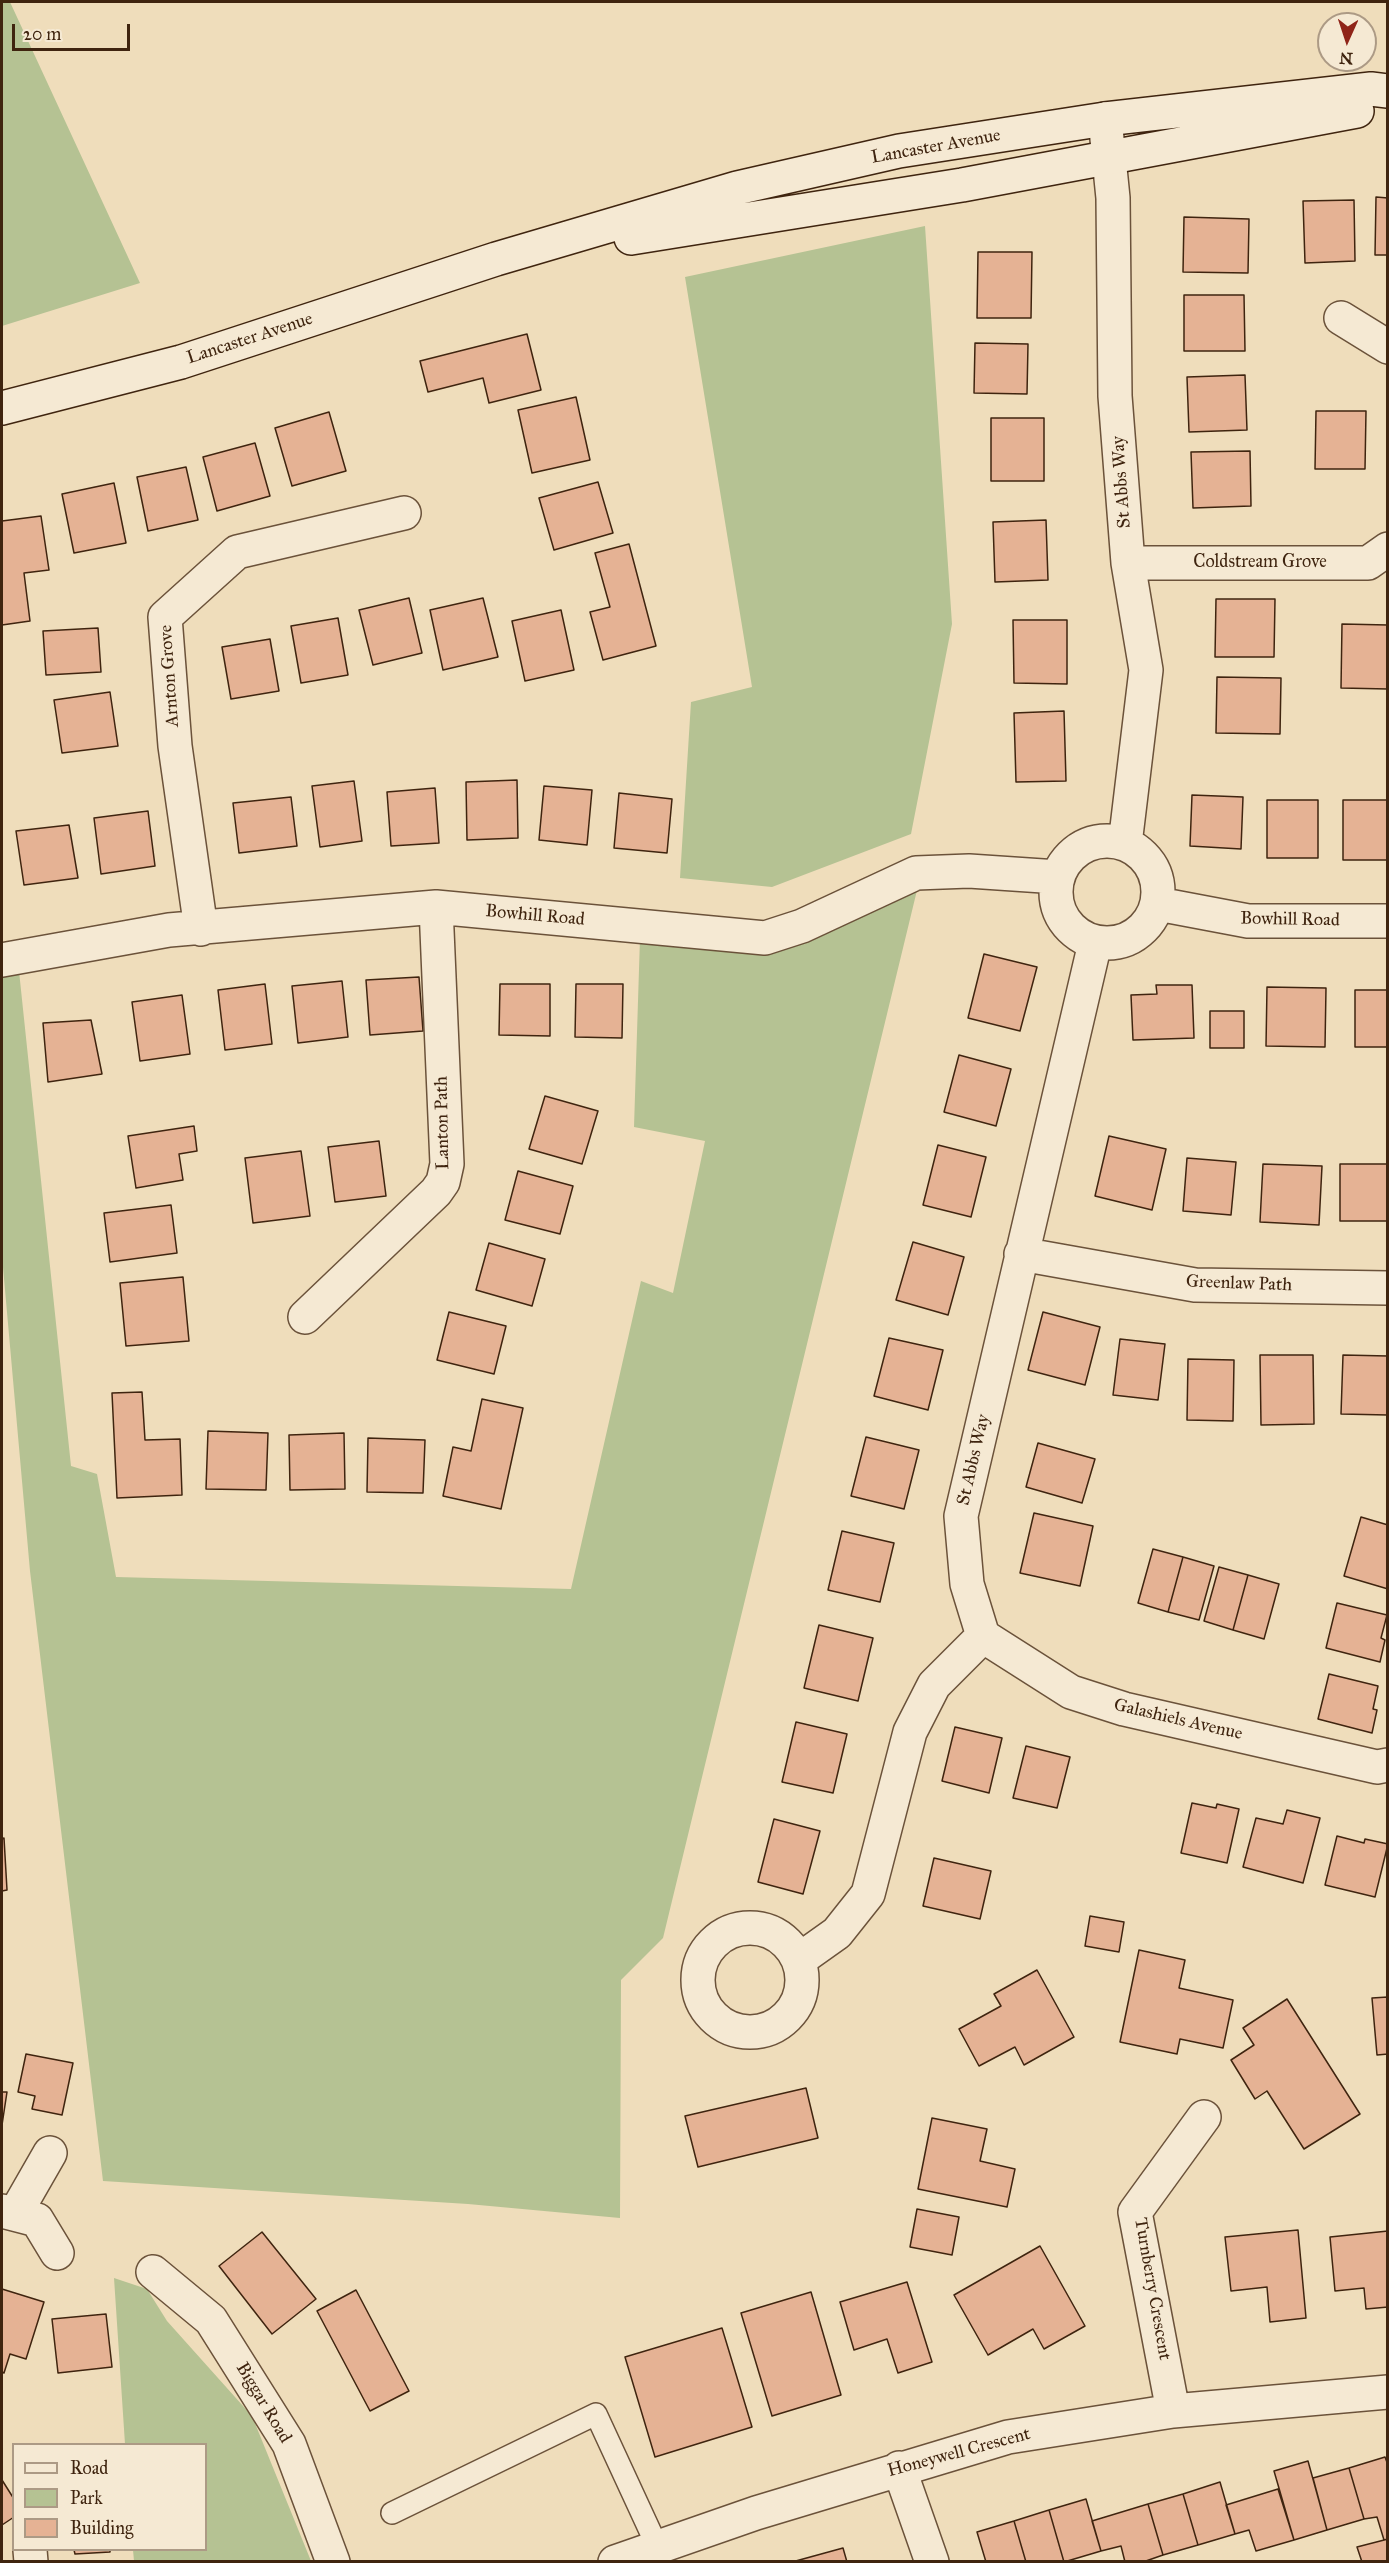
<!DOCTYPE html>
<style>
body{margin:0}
#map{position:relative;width:1389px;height:2563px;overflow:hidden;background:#efddbb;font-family:"IM FELL Great Primer",serif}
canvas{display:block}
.frame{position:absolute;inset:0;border:3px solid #3f240f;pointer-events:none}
.legend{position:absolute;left:12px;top:2443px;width:195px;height:108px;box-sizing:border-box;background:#f5e9d3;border:2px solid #ac9a85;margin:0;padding:8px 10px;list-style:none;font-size:18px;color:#3f240f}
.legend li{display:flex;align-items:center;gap:12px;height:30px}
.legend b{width:30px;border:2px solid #ac9a85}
.north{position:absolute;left:1317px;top:12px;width:60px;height:60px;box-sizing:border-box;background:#f5e9d3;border:2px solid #ac9a85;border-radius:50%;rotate:183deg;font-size:16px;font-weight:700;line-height:24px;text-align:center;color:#3f240f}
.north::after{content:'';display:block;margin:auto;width:21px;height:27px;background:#8f2418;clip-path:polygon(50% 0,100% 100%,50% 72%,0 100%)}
.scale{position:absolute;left:12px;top:24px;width:118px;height:27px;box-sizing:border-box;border:3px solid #3f240f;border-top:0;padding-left:8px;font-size:18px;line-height:21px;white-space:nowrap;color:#3f240f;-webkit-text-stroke:4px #f5e9d3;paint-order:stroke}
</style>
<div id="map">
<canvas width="1389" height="2563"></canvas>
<div class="frame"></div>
<ul class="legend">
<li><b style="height:8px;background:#f5e9d3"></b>Road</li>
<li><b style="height:16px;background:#b5c293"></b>Park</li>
<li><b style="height:16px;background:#e5b294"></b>Building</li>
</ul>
<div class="north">N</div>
<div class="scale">20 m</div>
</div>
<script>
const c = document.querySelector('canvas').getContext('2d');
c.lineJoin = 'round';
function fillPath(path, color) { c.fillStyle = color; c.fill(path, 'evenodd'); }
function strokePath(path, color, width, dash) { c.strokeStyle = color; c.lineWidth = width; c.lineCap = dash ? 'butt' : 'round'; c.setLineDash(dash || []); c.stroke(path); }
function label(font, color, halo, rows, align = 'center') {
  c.font = font + ' "IM FELL Great Primer",serif'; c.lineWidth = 4.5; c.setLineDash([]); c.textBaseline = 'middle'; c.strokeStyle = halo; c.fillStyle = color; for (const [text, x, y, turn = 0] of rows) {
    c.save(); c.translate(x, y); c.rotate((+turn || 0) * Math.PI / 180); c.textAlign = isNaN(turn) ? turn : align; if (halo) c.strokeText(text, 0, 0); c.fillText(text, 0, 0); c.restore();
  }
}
const green = new Path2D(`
 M2 2H10L140 283 2 326Z
 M925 226 952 624 911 834 772 887 680 878 691 702 752 687 685 277Z
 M919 882 663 1938 621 1980 620 2218 468 2204 103 2181 30 1571 2 1256V973L19 971 71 1466 97 1474 116 1577 571 1589 641 1281 673 1293 705 1141 634 1127 640 938 768 948Z
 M114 2278 147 2289 167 2321 252 2416 311 2561H134L133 2550H206V2444H125Z`);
const building = new Path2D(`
 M1376 197 1388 198V255H1375Z
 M1354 200 1355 261 1305 263 1303 201Z
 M1184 217 1249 219 1248 273 1183 272Z
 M978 252H1032L1031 318H977Z
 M1184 295H1244L1245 351H1184Z
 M527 334 541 390 489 403 483 378 428 392 420 361Z
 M975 343 1028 344 1027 394 974 393Z
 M1245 375 1247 430 1189 432 1187 377Z
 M576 397 590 460 532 473 518 410Z
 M1316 411H1366L1365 469H1315Z
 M329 412 346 471 292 486 275 428Z
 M991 418H1044V481H991Z
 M255 443 270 496 217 511 203 457Z
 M1250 451 1251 506 1193 508 1191 452Z
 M186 467 198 520 148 531 137 477Z
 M598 482 613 533 554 550 539 498Z
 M114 483 126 543 74 553 62 494Z
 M41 516 49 570 24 573 30 621 2 625V521Z
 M1046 520 1048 580 995 582 993 522Z
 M629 544 656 646 603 660 590 612 610 607 595 553Z
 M409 598 422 653 373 665 359 610Z
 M483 598 498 657 443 670 430 610Z
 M1216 599H1275L1274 657H1215Z
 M561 610 574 670 525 681 512 621Z
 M338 618 348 675 301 683 291 626Z
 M1013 620H1067V684L1014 683Z
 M1342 624 1388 625V689L1341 688Z
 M98 628 101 672 46 675 43 631Z
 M270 639 279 691 231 699 222 647Z
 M1217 677 1281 678 1280 734 1216 733Z
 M110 692 118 746 62 753 54 700Z
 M1064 711 1066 781 1016 782 1014 713Z
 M517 780 518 838 467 840 466 782Z
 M354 781 362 841 320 847 312 786Z
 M544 786 592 790 587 845 539 840Z
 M435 788 439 843 391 846 387 792Z
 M619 793 672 799 667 853 614 848Z
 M1192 795 1243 797 1241 849 1190 846Z
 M291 797 297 846 239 853 233 803Z
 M1267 800H1318V858H1267Z
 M1343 800H1388V860H1343Z
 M148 811 155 866 101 874 94 818Z
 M69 825 78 878 24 885 16 831Z
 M984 954 1037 967 1020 1031 968 1018Z
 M419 977 423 1031 370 1035 366 980Z
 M342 981 348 1037 298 1043 292 986Z
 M265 984 272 1044 225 1050 218 990Z
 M500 984H550V1036L499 1035Z
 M576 984H623L622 1038 575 1037Z
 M1156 985H1192L1194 1038 1133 1040 1131 995 1157 994Z
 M1267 987 1326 988 1325 1047 1266 1046Z
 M1355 990H1388V1047H1355Z
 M182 995 190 1054 140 1061 132 1002Z
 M1210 1011H1244V1048H1210Z
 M91 1020 102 1074 48 1082 43 1023Z
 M959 1055 1011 1069 996 1126 944 1112Z
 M545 1096 598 1111 582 1164 529 1149Z
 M194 1126 197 1151 179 1154 183 1180 136 1188 128 1136Z
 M1109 1136 1166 1149 1152 1210 1095 1196Z
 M379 1141 386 1196 335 1202 328 1147Z
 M938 1145 986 1157 971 1217 923 1205Z
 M301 1151 310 1216 253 1223 245 1158Z
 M1187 1158 1236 1162 1231 1215 1183 1211Z
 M1263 1164 1322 1166 1319 1225 1260 1222Z
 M1340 1164H1388V1221H1340Z
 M518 1171 573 1186 560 1234 505 1220Z
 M171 1205 177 1253 110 1262 104 1213Z
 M913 1242 964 1257 948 1315 896 1300Z
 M489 1243 545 1259 532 1306 476 1290Z
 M183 1277 189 1341 126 1346 120 1283Z
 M449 1312 506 1326 494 1374 437 1360Z
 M1043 1312 1100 1327 1085 1385 1028 1370Z
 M889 1338 943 1350 928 1410 874 1396Z
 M1120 1339 1165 1344 1158 1400 1113 1395Z
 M1260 1355H1313L1314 1424 1261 1425Z
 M1343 1355 1388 1356V1415L1341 1414Z
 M1188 1359 1234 1360 1233 1421 1187 1420Z
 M142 1392 145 1440 180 1439 182 1495 117 1498 112 1393Z
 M482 1399 523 1408 501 1509 443 1496 453 1447 471 1451Z
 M208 1431 268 1433 266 1490 206 1489Z
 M344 1433 345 1489 290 1490 289 1435Z
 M866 1437 919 1450 904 1509 851 1496Z
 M368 1438 425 1440 423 1493 367 1492Z
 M1038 1443 1095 1459 1082 1503 1026 1487Z
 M1034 1513 1093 1526 1080 1586 1020 1573Z
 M1361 1517 1388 1525V1589L1344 1576Z
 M842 1531 894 1543 880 1602 828 1590Z
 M1153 1549 1183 1557 1168 1612 1138 1603Z
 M1183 1557 1214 1566 1199 1620 1168 1612Z
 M1219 1567 1248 1575 1233 1630 1204 1621Z
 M1248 1575 1279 1584 1264 1639 1233 1630Z
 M1337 1603 1387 1615 1381 1638 1385 1640 1380 1662 1326 1648Z
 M819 1625 873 1638 858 1701 804 1688Z
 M1329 1674 1378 1686 1373 1709 1377 1710 1372 1733 1318 1719Z
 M796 1722 847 1734 833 1793 782 1782Z
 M955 1727 1002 1738 989 1793 942 1781Z
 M1026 1746 1070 1757 1057 1808 1013 1798Z
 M1192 1803 1216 1808 1217 1804 1239 1809 1227 1863 1181 1853Z
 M1287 1810 1320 1818 1303 1883 1243 1867 1256 1818 1283 1824Z
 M774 1819 820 1831 803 1894 758 1882Z
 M1337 1836 1364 1843 1365 1839 1388 1844 1375 1897 1325 1885Z
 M4 1838 7 1890 2 1891V1839Z
 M934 1858 991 1871 980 1919 923 1906Z
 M1090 1916 1124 1922 1119 1952 1085 1946Z
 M1139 1950 1185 1960 1179 1988 1233 2000 1223 2048 1180 2039 1177 2054 1120 2042Z
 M1037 1970 1074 2037 1024 2065 1015 2047 979 2066 959 2029 1001 2006 994 1994Z
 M1388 1997V2054L1377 2055 1372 1998Z
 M1287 1999 1360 2114 1304 2149 1267 2091 1255 2099 1231 2060 1254 2045 1243 2028Z
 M26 2054 73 2063 62 2115 32 2109 35 2096 18 2092Z
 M806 2088 818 2138 698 2167 685 2116Z
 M2 2092H7L2 2125Z
 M932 2118 987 2129 980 2161 1015 2169 1007 2207 918 2189Z
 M917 2209 959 2217 952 2255 910 2247Z
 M1298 2230 1306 2318 1270 2322 1267 2287 1231 2291 1225 2237Z
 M1388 2231V2307L1366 2309 1364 2288 1335 2291 1330 2237Z
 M262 2232 316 2299 272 2334 219 2266Z
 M1040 2246 1085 2326 1044 2349 1033 2329 988 2355 954 2295Z
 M907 2282 932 2362 898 2373 887 2339 854 2350 840 2302Z
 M2 2289 44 2302 26 2359 10 2354 4 2373 2 2372Z
 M356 2290 409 2391 370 2411 317 2311Z
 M811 2292 841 2395 772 2416 741 2313Z
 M106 2314 112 2367 58 2373 52 2319Z
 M722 2328 752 2427 655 2457 625 2357Z
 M1385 2457 1388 2465V2539L1384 2540 1377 2517 1364 2519 1349 2468Z
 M1308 2461 1327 2530 1294 2540 1274 2471Z
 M1349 2468 1364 2519 1327 2530 1313 2478Z
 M2 2480 14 2499V2517L2 2525Z
 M1220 2482 1235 2534 1198 2545 1183 2494Z
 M1278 2489 1294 2540 1256 2551 1249 2530 1235 2534 1226 2505Z
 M1183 2494 1198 2545 1163 2555 1148 2504Z
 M1086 2499 1101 2551 1064 2562 1049 2510Z
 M1148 2504 1163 2555 1143 2562H1125L1121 2546 1101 2551 1092 2521Z
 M1049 2510 1064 2562H1026L1014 2521Z
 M1014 2521 1026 2562H986L977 2532Z
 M1388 2539V2562H1362L1357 2547Z
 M843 2548 847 2562H792Z
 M74 2550H110V2552L75 2554Z`);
const lane = new Path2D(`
 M392 2513 596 2414 657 2546`);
const street = new Path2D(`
 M1105 119 1113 198 1115 396 1128 563 1146 670 1125 844
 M1341 318 1388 347
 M1128 563H1368L1388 549
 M1056 892a51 51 0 1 1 102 0a51 51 0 1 1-102 0Z
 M1158 904 1248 921H1388
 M201 929 175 746 165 617 237 552 404 513
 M2 960 169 930 436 907 765 938 802 926 916 873 969 871 1058 877
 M1021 1254 1195 1285 1388 1288
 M305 1317 436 1192 443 1182 447 1164 436 907
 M983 1636 1071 1692 1124 1709 1377 1767 1388 1765
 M698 1980a52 52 0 1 1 104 0a52 52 0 1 1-104 0Z
 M799 1960 837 1933 868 1894 910 1732 934 1685 983 1636 967 1584 961 1516 1095 943
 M2 2211 37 2220 57 2253
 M15 2214 50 2153
 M153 2272 211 2320 289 2444 333 2562
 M1173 2411 1135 2212 1204 2117
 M899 2468 932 2562
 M30 2550 31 2562
 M615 2562 756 2513 1008 2437 1173 2411 1388 2392`);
const secondary = new Path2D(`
 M631 238 962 185 1357 111
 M2 408 181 362 496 259 737 188 899 151 1105 119 1371 89 1388 91`);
const streetNames = [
 ["Lancaster Avenue",936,147,-10],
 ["Lancaster Avenue",250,339,-18],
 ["St Abbs Way",1122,482,-94],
 ["Coldstream Grove",1260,563],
 ["Arnton Grove",170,676,-94],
 ["Bowhill Road",535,916,5],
 ["Bowhill Road",1290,920,1],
 ["Lanton Path",443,1123,-91],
 ["Greenlaw Path",1239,1284,2],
 ["St Abbs Way",974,1460,-77],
 ["Galashiels Avenue",1178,1720,13],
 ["Turnberry Crescent",1152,2289,80],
 ["Biggar Road",263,2403,59],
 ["Honeywell Crescent",959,2453,-15]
];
fillPath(green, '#b5c293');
fillPath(building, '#e5b294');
strokePath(building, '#3f240f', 1.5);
strokePath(lane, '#6b523a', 24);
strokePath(street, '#6b523a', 36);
strokePath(secondary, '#3f240f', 36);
strokePath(lane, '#f5e9d3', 21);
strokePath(street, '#f5e9d3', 33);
strokePath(secondary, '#f5e9d3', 33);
label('18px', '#3f240f', '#f5e9d3', streetNames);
</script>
